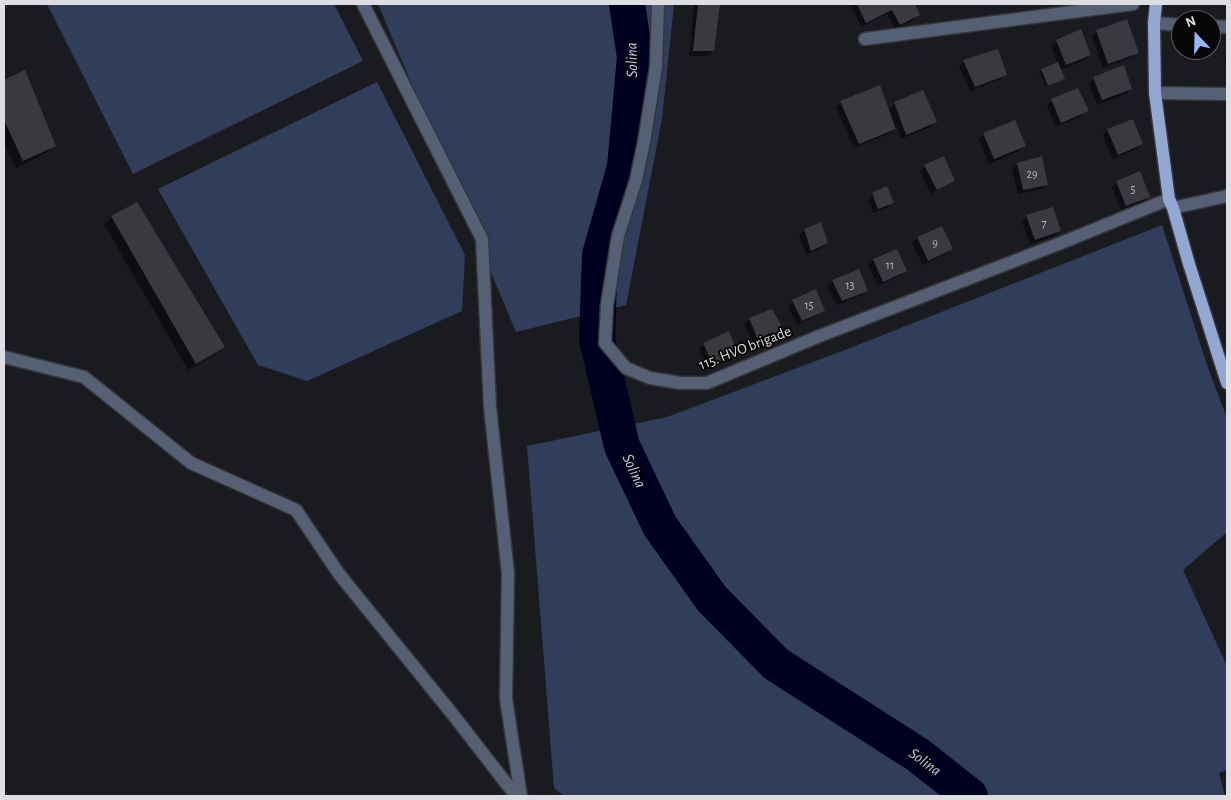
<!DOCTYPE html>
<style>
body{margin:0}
#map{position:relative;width:1231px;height:800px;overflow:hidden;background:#1a1b1f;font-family:"Alegreya Sans",sans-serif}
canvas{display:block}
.frame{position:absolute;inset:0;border:5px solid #dddee1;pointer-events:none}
.north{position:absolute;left:1171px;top:10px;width:50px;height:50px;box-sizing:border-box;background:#060607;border:1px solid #5c5c5e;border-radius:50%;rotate:339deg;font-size:14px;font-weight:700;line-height:20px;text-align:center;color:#dddee1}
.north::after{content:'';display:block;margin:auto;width:18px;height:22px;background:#95b6fd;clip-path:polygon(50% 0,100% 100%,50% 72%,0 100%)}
</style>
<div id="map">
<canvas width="1231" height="800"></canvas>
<div class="frame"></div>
<div class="north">N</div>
</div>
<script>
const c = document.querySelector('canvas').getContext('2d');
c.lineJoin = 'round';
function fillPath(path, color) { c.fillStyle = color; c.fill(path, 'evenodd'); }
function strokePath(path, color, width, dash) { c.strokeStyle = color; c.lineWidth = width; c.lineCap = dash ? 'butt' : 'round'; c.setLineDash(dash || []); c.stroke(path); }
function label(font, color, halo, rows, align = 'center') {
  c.font = font + ' "Alegreya Sans",sans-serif'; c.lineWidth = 4; c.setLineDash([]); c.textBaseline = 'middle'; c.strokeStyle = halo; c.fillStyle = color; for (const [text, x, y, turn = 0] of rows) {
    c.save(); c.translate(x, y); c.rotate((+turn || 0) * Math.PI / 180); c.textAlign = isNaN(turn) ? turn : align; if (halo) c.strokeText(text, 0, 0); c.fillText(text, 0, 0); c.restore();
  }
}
const green = new Path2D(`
 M47 4H334L363 61 133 174Z
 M378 4H674L662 119 626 305 516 332Z
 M377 82 465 255 462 311 307 381 258 365 158 189Z
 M1162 225 1208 368 1227 418V532L1183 570 1227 666V770L1219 773 1225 796H564L554 788 527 446 667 417 845 350Z`);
const shadow = new Path2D(`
 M694 4H719L713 51 707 56H689Z
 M850 4H913L919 15 914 20 895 29 887 14 861 27Z
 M1097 31 1137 52 1132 57 1103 68 1092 36Z
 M1056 41 1090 55 1085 60 1060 70 1064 78 1062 80 1046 87 1039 72 1041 70 1058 63 1051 46Z
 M1227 53V86L1225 55Z
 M964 62 1006 74 1001 79 970 91 959 66Z
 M25 71 54 145 46 153 16 168 4 143V81Z
 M1094 78 1131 89 1126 94 1097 105 1089 83Z
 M922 92 935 122 930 127 901 139 897 127 890 133 854 148 836 107 841 102 888 110 894 104Z
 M1052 100 1087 111 1082 116 1056 127 1047 105Z
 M1108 130 1142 144 1137 149 1113 159 1103 135Z
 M984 134 1024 146 1019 151 989 164 979 139Z
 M1227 148V161L1225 150Z
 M1017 164 1047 184 1042 189 1018 194 1012 169Z
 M925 166 953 180 948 185 931 194 920 171Z
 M1117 182 1149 196 1144 201 1121 210 1112 187Z
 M873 194 892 203 887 208 873 213 868 199Z
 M1027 216 1060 231 1055 236 1030 244 1022 221Z
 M112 217 223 347 215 354 188 370 104 224Z
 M820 224 827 243 822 248 806 255 799 235 804 230Z
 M941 227 951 249 946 254 923 265 912 243 917 238Z
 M896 250 905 271 900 276 878 286 868 265 873 260Z
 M858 271 867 290 862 295 837 305 827 286 832 281Z
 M793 301 824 310 819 315 797 325 788 306Z
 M750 319 782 330 777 334 753 344 745 324Z
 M704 344 737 354 732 359 708 369 699 349Z`);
const river = new Path2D(`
 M627 4 635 57 625 167 600 255 597 339 622 446 660 526 712 599 776 664 918 755 970 796`);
const building = new Path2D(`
 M698 4H720L714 51H693Z
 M857 4H915L920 15 900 25 892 10 866 23Z
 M1127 19 1139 53 1108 64 1096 30Z
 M1081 29 1091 55 1066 65 1056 40Z
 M998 49 1007 75 975 87 963 60Z
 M1058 62 1065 79 1048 86 1041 69Z
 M1124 65 1132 89 1102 100 1093 77Z
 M25 70 56 146 23 161 4 120V80Z
 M880 85 896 129 859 144 840 101Z
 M1078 88 1089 111 1061 123 1051 99Z
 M923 90 937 122 906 135 894 102Z
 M1133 119 1143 144 1118 155 1107 129Z
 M1015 120 1026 146 994 159 983 133Z
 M944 156 955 181 937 190 924 165Z
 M1042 156 1048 185 1023 190 1017 163Z
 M1140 171 1150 197 1126 206 1116 181Z
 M887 186 894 203 878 209 872 193Z
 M137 202 225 347 196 364 111 216Z
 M1053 207 1061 231 1035 240 1026 215Z
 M821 222 828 243 811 251 804 229Z
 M942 226 953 249 928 261 917 237Z
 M897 249 907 271 883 282 873 259Z
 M859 269 868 291 842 301 832 280Z
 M816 289 825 311 802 321 792 300Z
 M772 309 784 330 758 340 749 318Z
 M729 331 738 354 713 365 703 343Z`);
const minor = new Path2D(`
 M363 4 482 239 490 407 508 573 506 699 521 796
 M658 4 656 67 644 142 636 180 618 236 607 305 605 343 626 368 650 378 680 383H707L817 337 1061 243 1169 199
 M1154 23 1181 25
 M1211 26 1227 27
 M865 39 1133 4
 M1155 93 1227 94
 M1173 208 1227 196
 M4 357 84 377 191 463 296 510 339 574 454 716 516 796`);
const major = new Path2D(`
 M1156 4 1154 23 1155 93 1169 199 1173 208 1189 264 1227 383`);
const numberNames = [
 ["29",1032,174],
 ["5",1133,189],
 ["7",1044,223],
 ["9",935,243],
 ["11",890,265],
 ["13",850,285],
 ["15",809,305]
];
const streetNames = [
 ["115. HVO brigade",745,348,-21]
];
const waterNames = [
 ["Solina",632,60,-91],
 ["Solina",634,471,65],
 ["Solina",925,762,36]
];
fillPath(green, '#313e5b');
fillPath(shadow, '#0007');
strokePath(river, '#000021', 36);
fillPath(building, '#383a3e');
strokePath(minor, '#35363a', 15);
strokePath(major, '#35363a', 15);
strokePath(minor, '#566075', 12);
strokePath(major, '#92a7d1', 12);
label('12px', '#b4b5b8', null, numberNames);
label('15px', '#dddee1', '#060607', streetNames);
label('italic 16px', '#b5caf5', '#060607', waterNames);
</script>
